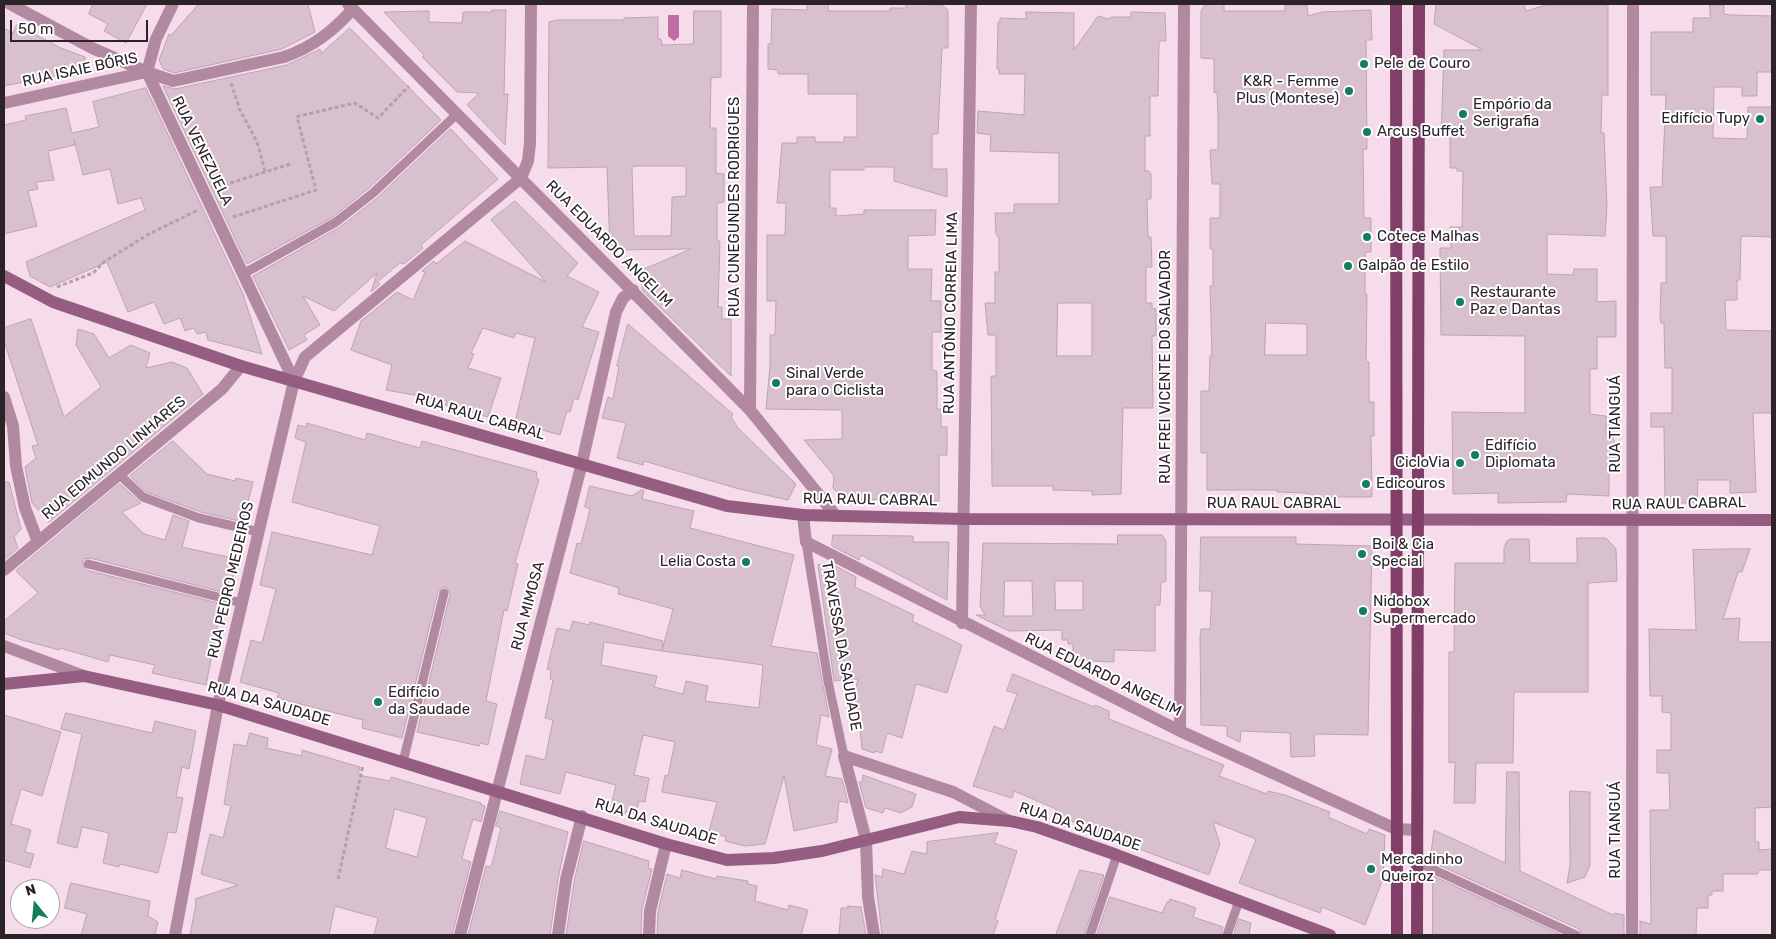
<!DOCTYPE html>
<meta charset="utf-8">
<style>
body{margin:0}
#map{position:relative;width:1776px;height:939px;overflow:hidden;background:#f6dceb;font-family:Rubik,sans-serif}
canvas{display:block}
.frame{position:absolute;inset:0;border:5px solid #2c2328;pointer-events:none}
.north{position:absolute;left:10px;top:879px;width:50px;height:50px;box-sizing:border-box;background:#fff;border:1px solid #aba7a9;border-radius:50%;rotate:343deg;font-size:14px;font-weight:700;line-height:20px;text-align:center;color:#2c2328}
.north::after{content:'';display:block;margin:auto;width:18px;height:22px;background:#147e58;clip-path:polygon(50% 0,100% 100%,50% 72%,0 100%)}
.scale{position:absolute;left:10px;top:20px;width:138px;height:22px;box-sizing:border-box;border:2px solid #2c2328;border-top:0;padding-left:6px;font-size:15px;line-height:18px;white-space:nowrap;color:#2c2328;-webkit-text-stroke:4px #fff;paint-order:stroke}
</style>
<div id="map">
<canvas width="1776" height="939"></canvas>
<div class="frame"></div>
<div class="north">N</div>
<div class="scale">50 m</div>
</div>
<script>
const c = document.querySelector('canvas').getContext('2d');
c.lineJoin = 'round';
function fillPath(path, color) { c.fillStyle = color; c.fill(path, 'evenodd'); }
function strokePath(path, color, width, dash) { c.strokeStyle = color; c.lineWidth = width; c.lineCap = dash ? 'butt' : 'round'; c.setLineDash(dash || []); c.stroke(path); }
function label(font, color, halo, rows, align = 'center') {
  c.font = font + ' Rubik,sans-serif'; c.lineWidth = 4; c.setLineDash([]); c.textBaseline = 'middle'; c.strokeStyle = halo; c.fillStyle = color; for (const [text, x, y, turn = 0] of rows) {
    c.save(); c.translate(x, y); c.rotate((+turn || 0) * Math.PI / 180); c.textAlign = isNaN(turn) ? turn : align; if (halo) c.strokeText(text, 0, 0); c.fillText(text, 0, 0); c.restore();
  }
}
const water = new Path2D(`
 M668 15H679V37L674 41 668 36Z`);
const building = new Path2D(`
 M93 4H147L126 43 104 31 108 24 89 14Z
 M199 4H308L315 32 282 49 174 73 163 69 159 60 169 34 171 35Z
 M807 4H828V11H890V8H906V4L942 5 948 10V48H942L938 134H932V169H947V197L894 181V167H864V170H830V208H836V216L864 214V210H936L935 235 908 236V269H932L931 301H941V332H932V370L937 371V409H941V427H947V455H939V501L843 499 833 488 834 476 804 440 842 439V410L766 409 770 366V335H775L776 301H767V235H785L786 203H777L782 143H797V137H815V142H844V137H857V94H808V74H778V70L768 69V44H771L772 9 807 10Z
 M1210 4H1224V11H1285V5H1307L1308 16 1322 12 1371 10 1372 40H1366L1367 149H1363L1364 218H1371V252H1365V294H1367L1366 362H1369V402H1374V436H1371L1372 497H1308V493L1277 492V490H1207V453H1201V391H1209L1210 356H1212L1210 286H1213V249H1210V218H1220V184H1212L1210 150H1218V115L1217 92 1214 93V59L1201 58V11L1204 6ZM1266 323 1307 324V355H1265Z
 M1524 4 1526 11 1546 5H1608V95H1602L1601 133H1604L1607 206 1605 236 1547 234V274L1573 275 1574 269H1597V302L1616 301V337H1597V369H1590V414L1606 416V434H1612L1615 445V458H1609V496L1567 494 1566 502 1498 503V493L1453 494 1452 412 1525 413V336L1441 335 1440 248H1451L1450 227H1462L1463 171H1457V168H1450V137H1441L1444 50H1483L1434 24 1436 5Z
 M1710 5H1724V14L1731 15 1772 16V72H1757V96H1742V87H1714L1713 138 1747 139 1748 107H1772V237L1741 236 1740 280H1737V300H1725L1726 330 1772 331V413H1753L1756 492 1730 493V480H1698L1697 503H1665L1664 427H1651V413H1672V368H1665L1664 323H1661L1660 318 1661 283H1666V236H1653L1650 187H1662L1666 95H1651V32H1693V18H1710Z
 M492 10H506L504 94H508L505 145 467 105 479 93 457 92 422 57 424 55 384 12 429 11V22L462 23 463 12H492Z
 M694 11H721V77L711 78 710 128H716V173L724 174V202L717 203V241H720L718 307H722V319H731V376L642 290V285L632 274 691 249 610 250 607 167 548 168 549 22 556 20H624V18L658 17V39H661L662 45 693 44ZM639 166H686V196L672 197 671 236H634L632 167Z
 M1026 12 1074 13V50L1098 16 1109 19 1111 17H1131V12L1165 13 1166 41H1159L1158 96H1150V136H1145V171H1149L1151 174V199H1147L1148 237H1151L1152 267H1146V303H1152V308L1156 309V336H1152L1153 408H1123L1121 494 1092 495V491L1053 490V486H992L991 376H996V335H988L985 303H995V272H999V238L996 234 995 213H1014V204H1059V153L990 151 991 135 977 133 978 111 1024 115 1025 74H999V69H997L998 22H1000V18L1026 19ZM1058 303H1092V356H1057Z
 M17 25 61 48 85 57V70L4 86V28L13 33Z
 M350 28 441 120 369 188 333 217 247 264 163 86 175 89 287 65 320 49 321 53Z
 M146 88 243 294 262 354 208 340 206 332 197 334 194 328 185 331 180 318 164 324 154 302 128 312 107 262 50 287 30 276 26 262 145 210 141 198 118 204 110 169 83 175 74 139 75 145 48 151 54 180 36 182 38 189 28 191 37 226 4 234V125L26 120 25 116 66 108 72 133 99 127 93 102Z
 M451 129 498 179 421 245 423 248 404 264 400 263 377 282 380 284 371 292 377 273 334 311 303 296 320 325 304 335 307 340 289 350 253 276 340 227 377 198Z
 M515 201 578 263 567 276 599 292 582 327 599 332 578 400 574 398 570 412 567 411 560 435 515 422 535 338 516 333 514 338 483 328 471 353 474 354 468 368 501 378 488 417 445 405 447 401 386 390 392 365 351 350 361 321 397 292 413 300 425 272 422 271 434 261 436 264 465 241 546 282 491 220Z
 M31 319 64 417 101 387 76 345 78 329 94 334 109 358 131 345 150 353 146 368 172 362 187 368 203 394 49 522 32 503 25 467 36 458 32 446 38 445 4 341V328Z
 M628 324 733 414 731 417 738 428 796 484 788 500 739 489 644 461 643 465 617 458 626 423 602 418 608 397 613 399 619 366H617Z
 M307 423 365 440 367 433 420 448 422 441 537 472 536 478 539 479 515 563 518 564 507 611 504 610 486 701 497 704 488 745 480 743 479 746 417 732 450 594 446 587H442L438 592 402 738 362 728 363 720 277 698 279 693 240 682 251 640 262 643 276 589 260 585 272 532 372 555 380 526 292 502 306 442 295 438 298 425 306 427Z
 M173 441 207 474 235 481 236 478 253 482 243 522 201 512 146 492 130 476Z
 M4 482H9L21 529 14 537 18 548 5 559Z
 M120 484 141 503 122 512 144 534 165 540 173 515 189 521 182 547 237 559 233 578H230L226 593 90 558 84 559 82 563 86 570 222 604 206 685 152 673 155 665 110 655 108 662 60 648 59 650 22 640 4 633V621L38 593 16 571Z
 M590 486 632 496 641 490H644L642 499 694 511 690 528 794 555 771 646 817 653 829 717 821 715 816 745 832 749 825 776 842 779 848 803 839 801 837 822 794 831 784 776 765 844 745 846 725 841 726 837 709 831 717 802 662 792 665 775 668 776 675 742 643 735 634 775 649 778 645 802 639 801 636 813 626 811 625 814 610 810 616 785 566 772 560 794 520 784 526 755 545 760 553 720 545 718 553 680 550 679 551 670 547 669 557 628 570 631 573 621 589 625 590 622 663 641 662 651 604 642 601 665 657 676 654 687 683 694 686 681 708 686 705 701 759 708 763 665 662 651 673 609 618 594 619 588 570 573 577 543 581 544 590 509 585 507Z
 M833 535 913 536V542H949L947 600 861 555 859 560 832 546Z
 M1118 535H1162L1166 541V581L1161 583 1160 605H1155V651L1114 650V662L1073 660V644H1068V640H1062V630L1009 631 976 615H985L980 606 983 543 1117 544ZM1005 581H1032L1033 616H1004ZM1055 581H1083V610H1056Z
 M1201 537H1296V544L1372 546 1368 735 1317 734 1314 736 1315 756 1291 757 1290 733 1241 731 1240 742 1227 736V727L1224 726 1201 725 1200 636 1201 629H1210L1212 591H1200Z
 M1577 538H1606L1616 549 1617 581 1588 583V692H1514L1513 763H1476L1475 803H1454L1455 762 1449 763V652H1454L1455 563H1504V548L1507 541 1510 539H1529L1530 563H1577Z
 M1750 549 1742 572H1738L1723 619 1740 618 1738 642H1772V807L1755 808V842H1759V850L1772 849V870H1758V874H1723V891H1712V895H1708V908H1697L1696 935H1640V921L1651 924 1650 810H1670L1669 773H1657V750H1671V713L1662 712V696H1650L1649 629 1696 630 1693 550Z
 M830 563 856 577 855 587 914 615 912 621 962 645 947 693 916 684 902 738 887 733 882 753 875 751 874 753 862 749 856 688 858 679 834 681 818 565Z
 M1013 674 1094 707 1095 705 1109 711V719L1224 765 1219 776 1267 794 1268 791 1285 795 1330 812 1328 817 1367 834 1369 829 1385 835 1383 879 1365 925 1322 907 1320 913 1239 883 1256 839 1213 822 1220 844 1209 875 1139 849 1141 846 1095 833 1096 830 1068 820 1067 823 1053 817 1056 809 1014 791 1012 798 973 786 994 726 1004 730 1017 694 1007 691Z
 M66 713 152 733 155 721 196 731 189 769 182 767 176 797 183 798 176 833 168 832 158 873 120 864 119 867 103 863 109 833 82 827 77 848 57 843 82 734 61 729Z
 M4 715 61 732 42 796 21 789 11 824 31 830 25 852 34 854 30 868 4 860Z
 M250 733 268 738 267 748 302 756V750L360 767 358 775 390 781 391 777 481 803V805L485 806 481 822 473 819 465 846 462 859 471 862 452 935H374L378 918 335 906 329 935H190L196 904 195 899 238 885 201 874 210 834 223 838 231 806 224 804 234 744 246 746ZM395 809 427 818 417 857 386 848Z
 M1507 772H1519L1520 871 1613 915 1615 913 1624 915V935H1582L1579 929 1430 861 1434 830 1505 863Z
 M863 775 916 794 912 807 901 813 885 808 883 813 866 808 859 782H862Z
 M1570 791 1590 792V865L1585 877 1567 883 1570 865Z
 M500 811 568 832 558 879 550 935H468L486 866 490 867 492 864 501 828 496 826Z
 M998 833 994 843 1017 851 995 919 998 921 993 935H882L875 875 882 877 883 869 904 874 912 851 927 854V842Z
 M584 841 649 861 648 868 652 869 642 909 641 935H566L574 882Z
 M682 870 716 879 717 876 748 881V884L757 886 755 901 788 910 789 905 808 910 801 935H657L658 912 667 874 680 878Z
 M1080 870 1104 875 1084 935H1056Z
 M1433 876 1562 935H1433Z
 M71 883 150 901 148 916 158 922 155 935H81L87 914 65 908Z
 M1110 897 1162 913 1167 902H1169L1170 899 1188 905 1196 908 1193 917 1223 927 1221 935H1097Z
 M848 906 861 907 866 935H839L841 908H848Z
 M1239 919 1251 923 1249 935H1234Z`);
const path = new Path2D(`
 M231 83 240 110 257 142 265 171
 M218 187 290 164
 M233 217 316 190 297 117 299 116 355 103 378 118 409 86
 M57 287 93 273 104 262 149 234 198 210
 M338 879 363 765`);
const service = new Path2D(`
 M243 274 336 222 373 193 457 114
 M120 475 143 497 199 518 259 532
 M806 542 828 681 844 756
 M88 564 242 603
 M403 762 444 593
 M1417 862 1576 935
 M1090 935 1117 855
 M1227 935 1239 901`);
const minor = new Path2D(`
 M10 4 92 48 147 72 173 81 284 57C313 47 333 31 353 9
 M348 4 750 410 836 516
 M147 72 294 381
 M147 72 156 39 173 4
 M4 103 147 72
 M4 397 13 426 16 466 25 508 38 542
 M750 410 753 4
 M803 515 806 542 1180 731 1396 829 1417 830
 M4 570 222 389 241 366
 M962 623 971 4
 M4 646 84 676
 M1180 731 1184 4
 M844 756 866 840 868 897 874 935
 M844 756 953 792 1009 821
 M175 935 218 705 294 381 305 357 521 178 528 161 530 143 531 4
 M460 935 582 463 616 312 623 298 633 290
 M558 935 566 880 582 816
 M649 935 650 911 666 844
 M1632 935 1633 4`);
const secondary = new Path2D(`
 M4 276 53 302 241 366 727 506 803 515 964 519 1772 520
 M4 684 84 676 218 705 666 844 727 860 774 858 822 851 959 817 1010 821 1037 827 1117 855 1330 935`);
const primary = new Path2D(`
 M1396 4 1397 935
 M1417 935 1419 4`);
const markers = [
 [1364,64,5,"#147e58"],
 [1349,91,5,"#147e58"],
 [1463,114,5,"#147e58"],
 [1760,119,5,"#147e58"],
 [1367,132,5,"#147e58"],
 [1367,237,5,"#147e58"],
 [1348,266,5,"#147e58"],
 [1460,302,5,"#147e58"],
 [776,383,5,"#147e58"],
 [1475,455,5,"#147e58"],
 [1460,463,5,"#147e58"],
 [1366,484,5,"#147e58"],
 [1362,554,5,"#147e58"],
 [746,562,5,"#147e58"],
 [1363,611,5,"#147e58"],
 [378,702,5,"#147e58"],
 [1371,869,5,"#147e58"]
];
const poiNames = [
 ["Pele de Couro",1374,64],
 ["K&R - Femme",1339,82,"right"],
 ["Plus (Montese)",1339,99,"right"],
 ["Empório da",1473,105],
 ["Serigrafia",1473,122],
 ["Edifício Tupy",1750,119,"right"],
 ["Arcus Buffet",1377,132],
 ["Cotece Malhas",1377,237],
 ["Galpão de Estilo",1358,266],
 ["Restaurante",1470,293],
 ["Paz e Dantas",1470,310],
 ["Sinal Verde",786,374],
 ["para o Ciclista",786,391],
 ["Edifício",1485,446],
 ["Diplomata",1485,463],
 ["CicloVia",1450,463,"right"],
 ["Edicouros",1376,484],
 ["Boi & Cia",1372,545],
 ["Special",1372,562],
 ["Lelia Costa",736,562,"right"],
 ["Nidobox",1373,602],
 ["Supermercado",1373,619],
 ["Edifício",388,693],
 ["da Saudade",388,710],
 ["Mercadinho",1381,860],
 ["Queiroz",1381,877]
];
const streetNames = [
 ["RUA ISAIE BÓRIS",80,70,-12],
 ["RUA VENEZUELA",202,151,64],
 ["RUA CUNEGUNDES RODRIGUES",735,207,-90],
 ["RUA EDUARDO ANGELIM",609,244,45],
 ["RUA ANTÔNIO CORREIA LIMA",951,313,-89],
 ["RUA FREI VICENTE DO SALVADOR",1166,367,-90],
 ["RUA RAUL CABRAL",480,417,16],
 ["RUA TIANGUÁ",1616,424,-90],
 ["RUA EDMUNDO LINHARES",114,458,-40],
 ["RUA RAUL CABRAL",870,500,1],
 ["RUA RAUL CABRAL",1274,504],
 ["RUA RAUL CABRAL",1679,504,-1],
 ["RUA PEDRO MEDEIROS",231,580,-77],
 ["RUA MIMOSA",528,606,-75],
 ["TRAVESSA DA SAUDADE",841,646,80],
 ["RUA EDUARDO ANGELIM",1103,675,26],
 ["RUA DA SAUDADE",269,704,16],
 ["RUA DA SAUDADE",656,822,17],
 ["RUA DA SAUDADE",1080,827,18],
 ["RUA TIANGUÁ",1616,830,-90]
];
fillPath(water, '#c16da1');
fillPath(building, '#d9c0ce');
strokePath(building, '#bca4b2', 1);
strokePath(path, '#b4a0ab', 3, [4, 2.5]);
strokePath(service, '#b18aa1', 9);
strokePath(minor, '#b18aa1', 12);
strokePath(secondary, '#955e80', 12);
strokePath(primary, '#803e68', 12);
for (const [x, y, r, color] of markers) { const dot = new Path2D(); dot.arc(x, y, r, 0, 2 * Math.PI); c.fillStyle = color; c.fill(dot); strokePath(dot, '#fff', 2); }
label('15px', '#2c2328', '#fff', poiNames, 'left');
label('15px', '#2c2328', '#fff', streetNames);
</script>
